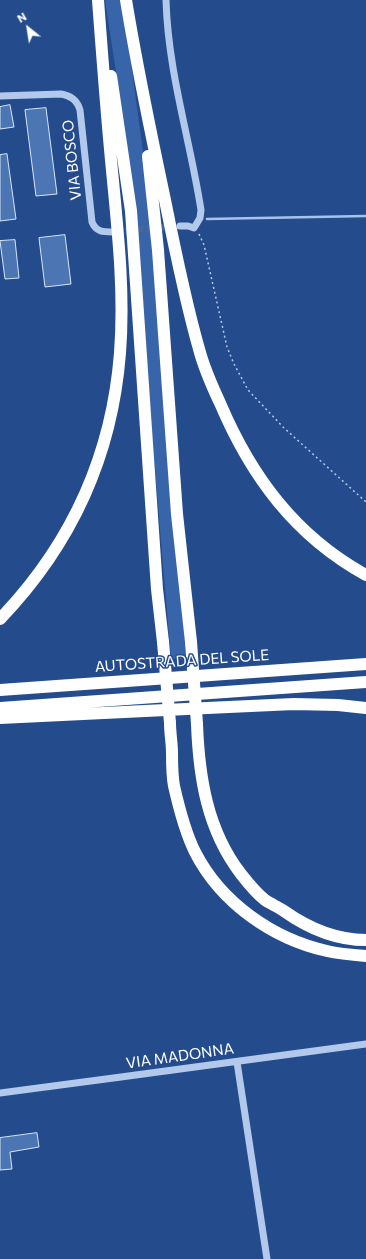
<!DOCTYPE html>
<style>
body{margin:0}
#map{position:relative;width:366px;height:1259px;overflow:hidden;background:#244c8d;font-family:Commissioner,sans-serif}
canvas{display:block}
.north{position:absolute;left:8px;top:8px;width:40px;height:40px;-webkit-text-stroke:3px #244c8d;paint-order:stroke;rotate:330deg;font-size:11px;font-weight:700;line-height:16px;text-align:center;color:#fff}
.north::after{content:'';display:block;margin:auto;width:14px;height:18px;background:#fff;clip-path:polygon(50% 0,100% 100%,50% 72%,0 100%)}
</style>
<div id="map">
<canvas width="366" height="1259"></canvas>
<div class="north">N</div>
</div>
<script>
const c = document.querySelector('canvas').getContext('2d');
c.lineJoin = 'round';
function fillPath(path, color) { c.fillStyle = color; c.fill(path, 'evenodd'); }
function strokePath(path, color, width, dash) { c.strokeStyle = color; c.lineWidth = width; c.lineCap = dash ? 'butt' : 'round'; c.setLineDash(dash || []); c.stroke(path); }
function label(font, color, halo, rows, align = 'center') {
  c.font = font + ' Commissioner,sans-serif'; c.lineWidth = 3; c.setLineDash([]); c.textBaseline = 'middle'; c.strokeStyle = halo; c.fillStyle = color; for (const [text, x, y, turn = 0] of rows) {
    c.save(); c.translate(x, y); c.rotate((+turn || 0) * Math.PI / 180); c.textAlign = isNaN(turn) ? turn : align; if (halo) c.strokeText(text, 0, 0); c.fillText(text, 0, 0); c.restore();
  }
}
const green = new Path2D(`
 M105 0H121L131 63 151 211 164 361 186 659H171L146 363 135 213 115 65Z`);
const stream = new Path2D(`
 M207 219 366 216`);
const building = new Path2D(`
 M10 105 14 127 0 129V107Z
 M46 108 57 194 36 196 25 110Z
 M7 154 16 219 0 221V155Z
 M65 235 71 284 45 287 39 238Z
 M15 240 19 278 5 279 0 241Z
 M37 1133 39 1147 10 1152 12 1169 0 1170V1138Z`);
const minorTunnel = new Path2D(`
 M115 231 173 227`);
const path = new Path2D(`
 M199 234 204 245 227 347 234 364 248 390 283 427 366 502`);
const minor = new Path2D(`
 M166 0C168 72 190 139 201 210L200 218 194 228 188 226H180
 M0 96 61 94C71 96 77 100 80 110L92 222C96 232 103 232 113 232
 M237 1062 267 1259
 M0 1093 121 1077 366 1044`);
const highway = new Path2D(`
 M126 0C137 67 151 134 165 200 175 250 185 300 199 349 204 368 212 386 220 403 251 476 295 536 366 575
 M111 76 131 211 157 589 163 642
 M148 156 158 250 177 514 191 642
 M0 619C72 544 112 456 120 353 125 289 117 224 111 160 106 107 102 53 98 0
 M0 690 366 664
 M0 708 366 682
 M0 718 207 708 294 704 338 705 366 708
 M170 723C170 733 172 743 172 753 172 765 172 775 174 786 179 808 185 832 195 852 221 903 273 939 327 951 340 954 353 955 366 956
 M197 724C199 777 207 830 241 874 248 883 256 893 265 900 271 904 278 907 284 911 308 928 336 940 366 940`);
const highwayBridge = new Path2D(`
 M163 642 170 723
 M191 642 197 724`);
const streetNames = [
 ["VIA BOSCO",72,160,-96],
 ["AUTOSTRADA DEL SOLE",182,661,-4],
 ["VIA MADONNA",180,1056,-8]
];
fillPath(green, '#3865aa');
strokePath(stream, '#a7c3ec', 2.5);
fillPath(building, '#4c75b4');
strokePath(building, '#d8e5f8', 1);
strokePath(minorTunnel, '#45679e', 7, [7, 3.5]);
strokePath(path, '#b3c9eb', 1.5, [2, 3]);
strokePath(minor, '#b3c9eb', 7);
strokePath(highway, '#fff', 12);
strokePath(highwayBridge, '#fff', 12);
label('15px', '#fff', '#244c8d', streetNames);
</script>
